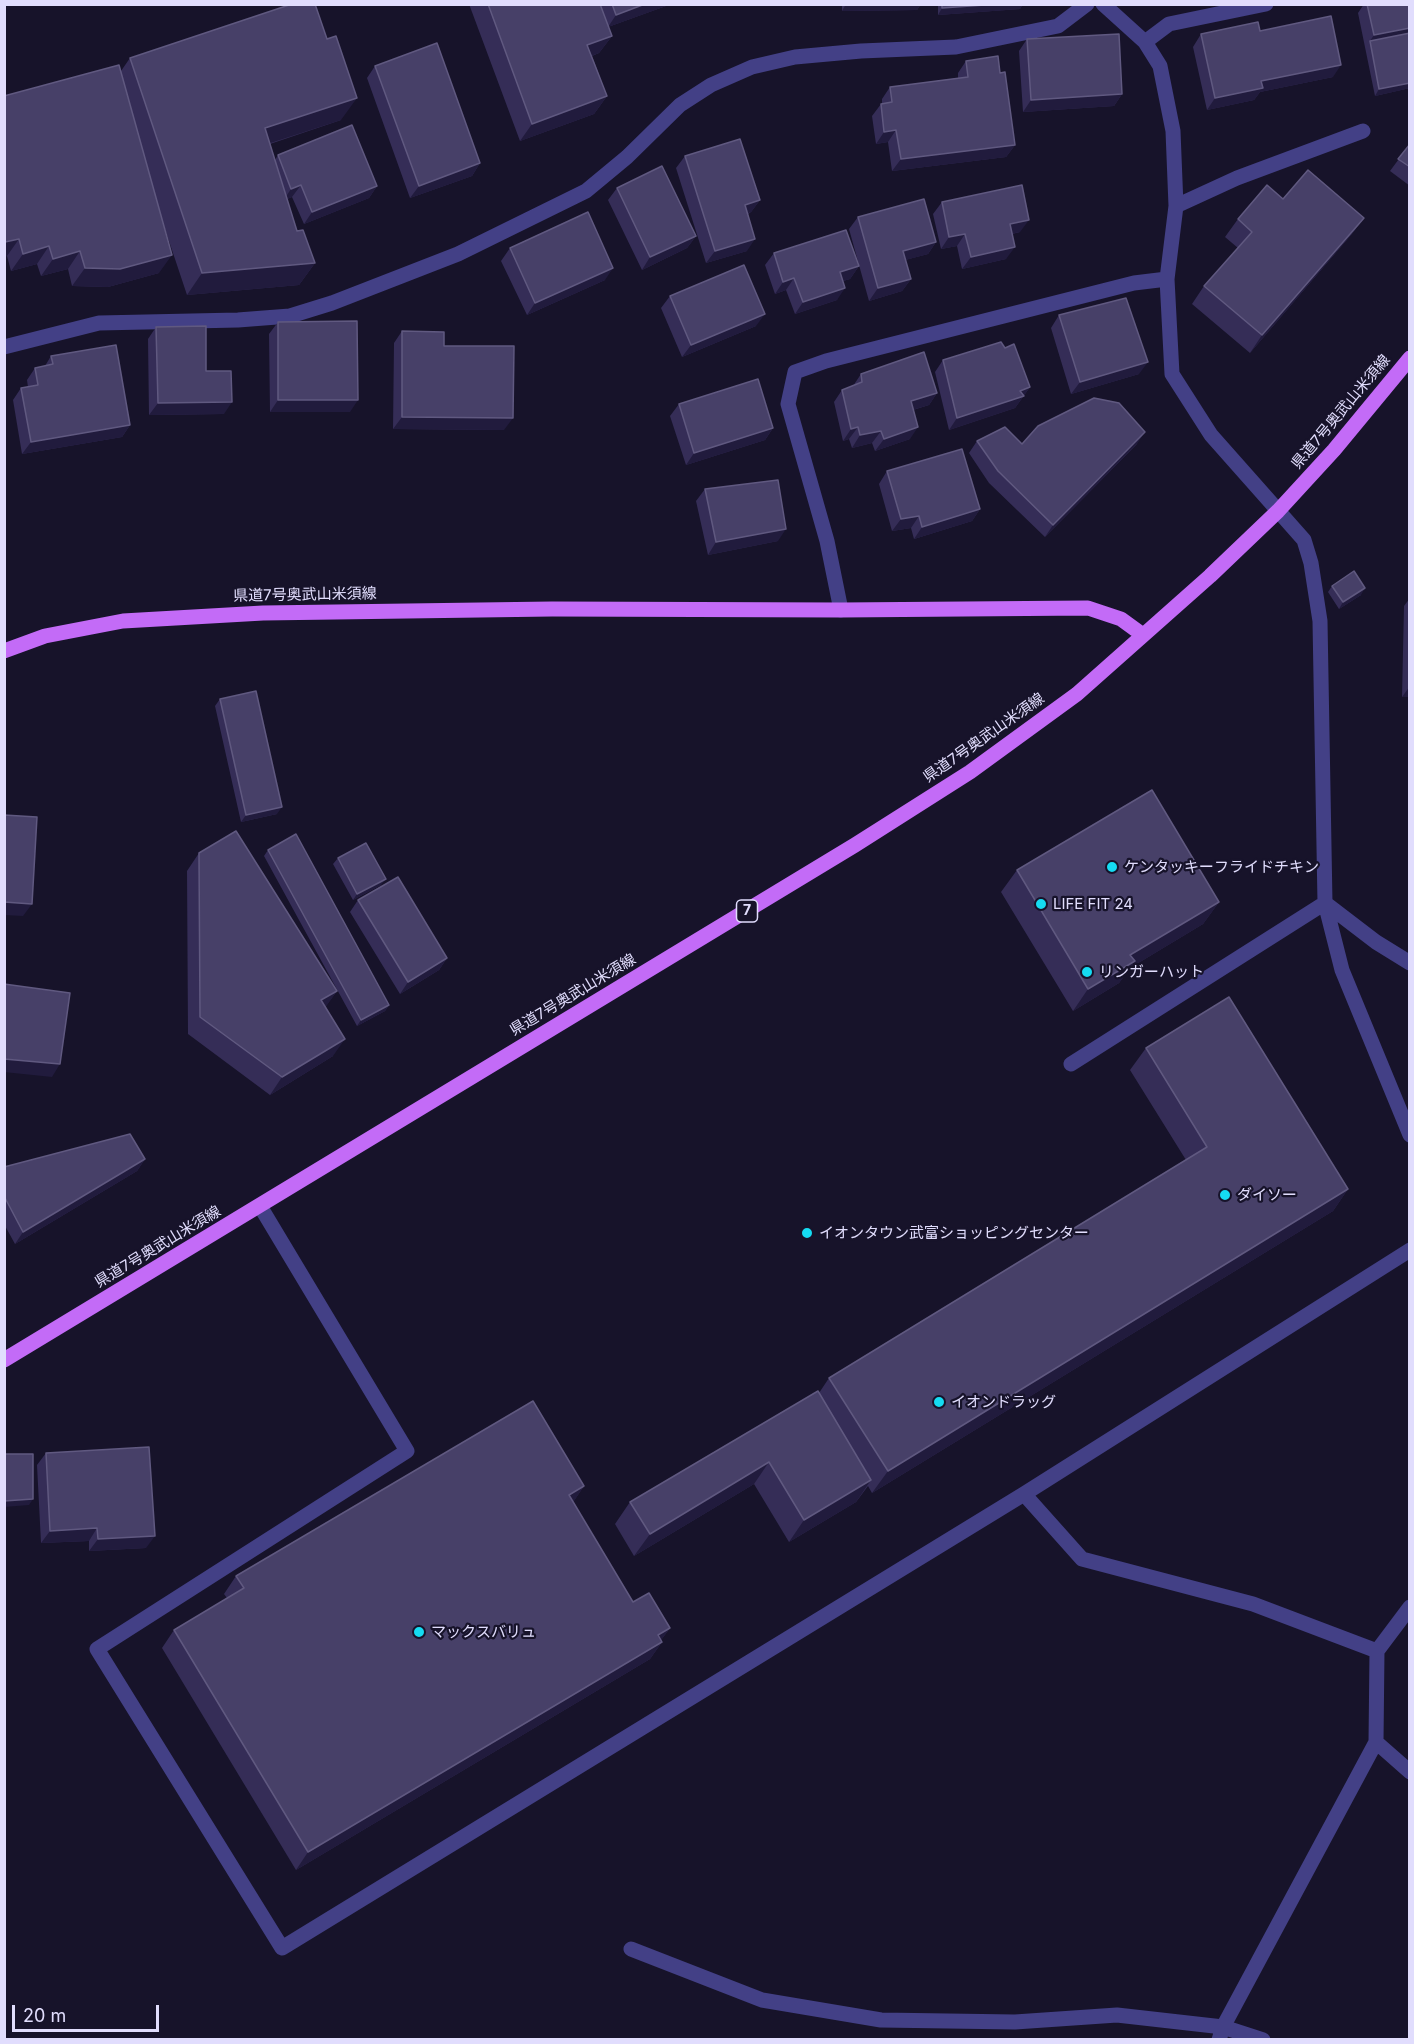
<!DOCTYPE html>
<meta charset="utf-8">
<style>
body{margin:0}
#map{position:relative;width:1414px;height:2044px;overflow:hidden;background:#17132a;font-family:Inter,sans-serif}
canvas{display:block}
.frame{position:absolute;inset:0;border:6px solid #e1ddfd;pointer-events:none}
.scale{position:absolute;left:12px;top:2005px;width:147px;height:27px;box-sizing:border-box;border:3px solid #e1ddfd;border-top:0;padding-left:8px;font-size:18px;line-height:21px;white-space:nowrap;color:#e1ddfd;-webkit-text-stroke:4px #17132a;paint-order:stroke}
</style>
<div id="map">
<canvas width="1414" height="2044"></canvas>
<div class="frame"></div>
<div class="scale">20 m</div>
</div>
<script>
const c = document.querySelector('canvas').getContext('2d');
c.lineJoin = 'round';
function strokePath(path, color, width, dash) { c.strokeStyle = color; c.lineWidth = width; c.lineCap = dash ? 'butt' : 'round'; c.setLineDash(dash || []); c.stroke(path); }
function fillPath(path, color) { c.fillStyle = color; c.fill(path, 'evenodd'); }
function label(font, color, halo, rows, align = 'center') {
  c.font = font + ' Inter,"Noto Sans JP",sans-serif'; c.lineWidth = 4.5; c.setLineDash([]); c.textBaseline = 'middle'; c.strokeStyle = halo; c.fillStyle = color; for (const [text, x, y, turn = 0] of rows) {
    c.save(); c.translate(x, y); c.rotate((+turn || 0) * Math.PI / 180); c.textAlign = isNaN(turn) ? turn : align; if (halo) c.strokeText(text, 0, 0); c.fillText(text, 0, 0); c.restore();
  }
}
const minor = new Path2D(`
 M1103 4 1145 42 1160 66 1173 131 1176 206 1167 279 1172 374 1211 435 1304 540 1311 563 1320 621 1325 903 1342 970 1410 1135
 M1145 42 1169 24 1266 4
 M1176 206 1237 178 1363 131
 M4 347 99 323 238 320 290 316 332 303 458 254 586 191 627 157 680 105 711 85 752 67 795 57 861 51 956 47 1058 26 1087 4
 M841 610 827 541 788 404 795 372 826 361 1134 283 1167 279
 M1071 1064 1325 903 1376 942 1410 963
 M260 1206 407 1451 97 1649 282 1948 1024 1494 1410 1250
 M1024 1494 1082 1559 1253 1604 1377 1651
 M1376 1742 1410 1772
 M631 1949 762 2000 881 2020 1015 2022 1117 2015 1223 2027 1263 2040
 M1219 2040 1223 2027 1376 1742 1377 1651 1410 1607`);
const major = new Path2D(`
 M4 651 45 636 123 621 263 613 552 609 841 610 1088 608 1121 619 1143 635
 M4 1360 855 845 970 772 1077 694 1210 576 1278 511 1334 450 1410 358`);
const wall = new Path2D(`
 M469 4H667L666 6 608 27 612 36 599 53 592 56 607 96 594 114 520 141Z
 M842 4H921L917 10 842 11Z
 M938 4H1023L1020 9 938 15Z
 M1364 4H1410V88L1375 96 1358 13Z
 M1260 31 1333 77 1260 92 1254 100 1207 110 1193 47 1201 34Z
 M1027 39 1122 94 1114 106 1023 112 1019 51Z
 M130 58 341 120 270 144 275 160 278 155 377 186 369 198 304 224 292 197 287 199 297 231 315 263 299 285 187 295 164 226 159 273 108 287 72 286 68 269 41 276 37 264 11 271 7 256 4 257V96L121 71Z
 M966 61 1000 73 1015 145 1006 157 892 171 888 142 876 144 872 116 881 104H882V99L890 87 958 78V73Z
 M375 66 480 163 472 176 410 198 367 78Z
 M1410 144V186L1390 171Z
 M685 156 760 200 751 212 748 214 747 251 706 263 676 168Z
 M617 188 696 236 687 248 642 270 608 200Z
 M1283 199 1364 218 1351 235 1250 353 1192 304 1204 286 1238 248 1225 237 1238 219Z
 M942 202 1020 232 1012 234 1006 259 962 269 957 246 941 249 933 214Z
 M858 217 936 242 928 254 905 260 911 279 902 291 869 301 849 229Z
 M510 248 605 280 527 315 501 261Z
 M774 253 859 266 850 279 843 281 837 300 795 314 786 290 775 294 765 265Z
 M670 296 756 326 682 357 661 308Z
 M1059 315 1139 374 1071 394 1051 328Z
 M278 322 350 412H270L269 334Z
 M156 327 206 371 224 414 149 415 148 339Z
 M402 331 444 346 504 430 393 429 394 343Z
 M51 356 130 425 122 437 22 454 13 400 21 388 28 387 27 380 35 368 45 366Z
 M943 360 1030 387 1015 408 949 430 935 372Z
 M861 374 937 393 929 405 913 410 910 439 875 451 872 443 852 448 849 439 843 441 834 402 842 390 853 386Z
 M679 404 773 428 765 440 686 465 670 416Z
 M977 441 1022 444H1137L1045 537 989 483 969 453Z
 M887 471 980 509 972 521 914 539 911 528 892 531 879 484Z
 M705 489 778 541 708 555 696 501Z
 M1332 586 1361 595 1339 609 1328 592Z
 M1410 598V697H1402L1404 606Z
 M220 699 277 814 241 822 215 706Z
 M268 850 389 1005 385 1011 357 1026 264 856Z
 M199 853 337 991 325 1007 333 1056 270 1095 188 1034 187 871Z
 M338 858 381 885 353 900 333 864Z
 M1017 870 1219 902 1203 924 1130 968 1119 983 1073 1011 1001 892Z
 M358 900 447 958 439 970 400 994 350 912Z
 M1146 1048 1348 1189 1333 1211 872 1493 868 1486 856 1502 789 1542 754 1484 634 1556 615 1524 630 1502 819 1393 829 1378 1186 1160 1130 1070Z
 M145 1159 137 1171 15 1244 4 1224V1167Z
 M46 1453 146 1548 89 1551V1541L41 1543 37 1465Z
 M584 1486 573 1502 633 1602 670 1628 661 1640 662 1642 650 1659 296 1870 162 1648 174 1630 227 1598 224 1594 236 1576Z`);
const shadedWall = new Path2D(`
 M645 4H667L666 6 608 27 616 15Z
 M846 4H921L917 10 842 11Z
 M999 4H1023L1020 9 938 15 942 8Z
 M1410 28V38L1370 41 1374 35Z
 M612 36 599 53 575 62 587 45Z
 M1341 65 1333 77 1260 92 1254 100 1207 110 1215 98 1261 81Z
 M1410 83V88L1375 96 1379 89Z
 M1122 94 1114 106 1023 112 1031 100Z
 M607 96 594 114 520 141 532 124Z
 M357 98 341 120 249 150 265 128Z
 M896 130 888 142 876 144 884 132Z
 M1015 145 1006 157 892 171 901 159Z
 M480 163 472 176 410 198 419 186Z
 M301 185 292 197 283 201 291 189Z
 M377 186 369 198 304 224 312 212Z
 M760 200 751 212 737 217 745 205Z
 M1364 218 1351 235 1250 353 1262 335Z
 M1029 220 1020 232 1001 236 1010 224Z
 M965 234 957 246 941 249 949 237Z
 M696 236 687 248 642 270 650 257Z
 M19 239 7 256 4 257 5 242Z
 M755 239 747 251 706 263 715 251Z
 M936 242 928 254 894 263 903 251Z
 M49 246 37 264 11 271 23 254Z
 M1015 247 1006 259 962 269 971 257Z
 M80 251 68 269 41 276 53 259Z
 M172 255 159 273 108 287 72 286 85 268Z
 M315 263 299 285 187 295 202 273Z
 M859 266 850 279 832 284 840 272Z
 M613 268 605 280 527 315 535 303Z
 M794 278 786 290 775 294 783 282Z
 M911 279 902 291 869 301 878 288Z
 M845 288 837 300 795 314 803 302Z
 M765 314 756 326 682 357 691 345Z
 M1148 362 1139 374 1071 394 1080 382Z
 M1030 387 1015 408 949 430 957 418 1020 391Z
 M937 393 929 405 902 413 911 401Z
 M278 400H358L350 412H270Z
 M232 402 224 414 149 415 158 403Z
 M402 417 513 418 504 430 393 429Z
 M130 425 122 437 22 454 31 442Z
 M858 427 849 439 843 441 851 429Z
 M918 427 910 439 875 451 884 439Z
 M773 428 765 440 686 465 694 453Z
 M881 431 872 443 852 448 860 435Z
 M1145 432 1137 444 1045 537 1053 525Z
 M980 509 972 521 914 539 922 527Z
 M919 516 911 528 892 531 901 519Z
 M786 529 778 541 708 555 716 542Z
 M1365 588 1361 595 1339 609 1343 602Z
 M1410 686V697H1402Z
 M282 807 277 814 241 822 246 815Z
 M386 879 381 885 353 900 357 894Z
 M4 902 32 904 23 916 4 915Z
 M1219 902 1203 924 1130 968 1119 983 1073 1011 1088 989 1130 955Z
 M447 958 439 970 400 994 408 982Z
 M337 991 325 1008 321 1000Z
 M389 1005 385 1011 357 1026 361 1020Z
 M345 1039 333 1056 270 1095 282 1077Z
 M4 1059 60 1064 52 1077 4 1072Z
 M145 1159 137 1171 15 1244 23 1232Z
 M1348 1189 1333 1211 872 1493 888 1471Z
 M769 1462 754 1484 634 1556 650 1534Z
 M871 1480 856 1502 789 1542 804 1520Z
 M584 1486 572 1504 569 1495Z
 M33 1499 29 1505 4 1507V1501Z
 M97 1528 89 1541 41 1543 50 1531Z
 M155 1536 146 1548 89 1551 98 1539Z
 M670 1628 659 1643 662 1642 650 1659 296 1870 308 1852Z`);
const building = new Path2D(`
 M292 4H315L327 39 336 36 357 98 265 128 297 231 303 230 315 263 202 273 130 58Z
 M488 4H600L612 36 587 45 607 96 532 124Z
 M612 4H645L616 15Z
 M942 4H999L942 8Z
 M1367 4H1410V28L1374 35Z
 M1331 16 1341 65 1261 81 1263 88 1215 98 1201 34 1258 22 1260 31Z
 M1410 33V83L1379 89 1370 41Z
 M1119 34 1122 94 1031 100 1027 39Z
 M437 43 480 163 419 186 375 66Z
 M998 56 1000 73 1005 72 1015 145 901 159 896 130 884 132 881 104 892 102 890 87 968 77 966 61Z
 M119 65 172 255 120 269 85 268 80 251 53 259 49 246 23 254 19 239 5 242 4 240V96Z
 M352 125 377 186 312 212 301 185 291 189 278 155Z
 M740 139 760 200 745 205 755 239 715 251 685 156Z
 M1410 144V167L1398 159Z
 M662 166 696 236 650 257 617 188Z
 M1308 170 1364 218 1262 335 1204 286 1252 232 1238 219 1267 185 1283 199Z
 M1022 185 1029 220 1010 224 1015 247 971 257 965 234 949 237 942 202Z
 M924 199 936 242 903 251 911 279 878 288 858 217Z
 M588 212 613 268 535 303 510 248Z
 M846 230 859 266 840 272 845 288 803 302 794 278 783 282 774 253Z
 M744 265 765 314 691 345 670 296Z
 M1126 298 1148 362 1080 382 1059 315Z
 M357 321 358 400H278V322Z
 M206 326V371H231L232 402 158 403 156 327Z
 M402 331 444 332V346H514L513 418 402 417Z
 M1001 342 1005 348 1014 344 1030 387 1020 391 1024 396 957 418 943 360Z
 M116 345 130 425 31 442 21 388 38 385 35 368 53 364 51 356Z
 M924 352 937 393 911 401 918 427 884 439 881 431 860 435 858 427 851 429 842 390 862 382 861 374Z
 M758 379 773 428 694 453 679 404Z
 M1094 398 1119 403 1145 432 1053 525 998 471 977 441 1005 427 1022 444 1038 426Z
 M962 449 980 509 922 527 919 516 901 519 887 471Z
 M778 480 786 529 716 542 705 489Z
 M1354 571 1365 588 1343 602 1332 586Z
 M256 691 282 807 246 815 220 699Z
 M1152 790 1219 902 1130 955 1135 961 1088 989 1017 870Z
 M4 815 37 817 32 904 4 902Z
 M236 831 337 991 321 1000 345 1039 282 1077 200 1017 199 853Z
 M296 834 389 1005 361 1020 268 850Z
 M366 843 386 879 357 894 338 858Z
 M398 877 447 958 408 982 358 900Z
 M4 984 70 993 60 1064 4 1059Z
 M1229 997 1348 1189 888 1471 829 1378 1207 1147 1146 1048Z
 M130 1134 145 1159 23 1232 4 1196V1167Z
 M818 1391 871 1480 804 1520 769 1462 650 1534 630 1502Z
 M533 1401 584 1486 569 1495 633 1602 649 1593 670 1628 658 1635 662 1642 308 1852 174 1630 244 1588 236 1576Z
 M149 1447 155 1536 98 1539 97 1528 50 1531 46 1453Z
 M4 1454H33V1499L4 1501Z`);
const markers = [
 [1112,867,6,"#15dbf2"],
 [1041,904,6,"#15dbf2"],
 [1087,972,6,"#15dbf2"],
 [1225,1195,6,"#15dbf2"],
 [807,1233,6,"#15dbf2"],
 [939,1402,6,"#15dbf2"],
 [419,1632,6,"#15dbf2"]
];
const shields = [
 [747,911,21]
];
const shieldNames = [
 ["7",747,911]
];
const streetNames = [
 ["県道7号奥武山米須線",1341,412,-50],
 ["県道7号奥武山米須線",305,595,-1],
 ["県道7号奥武山米須線",984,738,-35],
 ["県道7号奥武山米須線",573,995,-31],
 ["県道7号奥武山米須線",158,1247,-31]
];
const poiNames = [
 ["ケンタッキーフライドチキン",1124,867],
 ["LIFE FIT 24",1053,904],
 ["リンガーハット",1099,972],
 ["ダイソー",1237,1195],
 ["イオンタウン武富ショッピングセンター",819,1233],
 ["イオンドラッグ",951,1402],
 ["マックスバリュ",431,1632]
];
strokePath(minor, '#434086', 15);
strokePath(major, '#c36bf7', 15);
fillPath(wall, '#352d57');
fillPath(shadedWall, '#211b3d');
fillPath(building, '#474068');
strokePath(building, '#605980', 1.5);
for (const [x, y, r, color] of markers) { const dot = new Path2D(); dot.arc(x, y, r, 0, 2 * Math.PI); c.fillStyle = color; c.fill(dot); strokePath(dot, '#17132a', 2); }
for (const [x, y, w] of shields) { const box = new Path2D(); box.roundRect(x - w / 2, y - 11, w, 22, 4.5); c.fillStyle = '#17132a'; c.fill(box); strokePath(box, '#e1ddfd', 1.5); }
label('bold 14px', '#e1ddfd', null, shieldNames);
label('15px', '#e1ddfd', '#17132a', streetNames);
label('15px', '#e1ddfd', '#17132a', poiNames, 'left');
</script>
